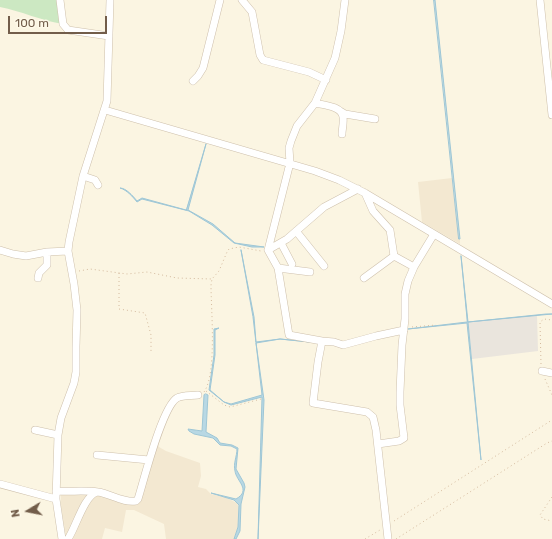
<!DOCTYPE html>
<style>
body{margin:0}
#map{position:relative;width:552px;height:539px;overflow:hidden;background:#fbf5e2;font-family:Rubik,sans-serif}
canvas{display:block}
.north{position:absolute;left:8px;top:491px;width:40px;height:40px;-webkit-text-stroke:3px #fef9e8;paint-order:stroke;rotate:260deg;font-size:11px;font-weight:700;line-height:16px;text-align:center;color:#725d4a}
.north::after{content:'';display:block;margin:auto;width:14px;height:18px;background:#725d4a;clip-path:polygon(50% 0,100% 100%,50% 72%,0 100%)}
.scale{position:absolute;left:8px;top:16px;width:99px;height:18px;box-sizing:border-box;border:2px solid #725d4a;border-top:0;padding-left:5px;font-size:12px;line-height:14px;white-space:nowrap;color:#725d4a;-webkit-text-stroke:3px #fef9e8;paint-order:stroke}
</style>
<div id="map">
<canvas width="552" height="539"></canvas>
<div class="north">N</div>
<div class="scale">100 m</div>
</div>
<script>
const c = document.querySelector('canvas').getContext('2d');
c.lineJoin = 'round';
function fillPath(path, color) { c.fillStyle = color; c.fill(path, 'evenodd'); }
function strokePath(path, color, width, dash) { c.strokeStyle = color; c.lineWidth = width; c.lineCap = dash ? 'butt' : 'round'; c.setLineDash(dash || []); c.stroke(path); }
const residential = new Path2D(`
 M452 178 459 239H460V244L422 222 418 182Z
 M157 442 159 447 166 451 200 463 201 476 198 487 206 489 211 494 225 497 237 503 239 507 238 527 234 539H166L164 524 134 510H126L122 532 105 528 102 539H73L84 510 95 494 133 503Z
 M61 493H90L66 537 61 506Z`);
const industrial = new Path2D(`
 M537 315 538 351 472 359 468 322Z`);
const green = new Path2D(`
 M0 0H60L63 24C42 21 21 11 0 7Z`);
const water = new Path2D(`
 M434 0H435L460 239H459Z
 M206 144 188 210 213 224 235 243 264 247H252L234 243 212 225 189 211 142 199 137 202C133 197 127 190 120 188 126 188 133 196 137 201L142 198 186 210Z
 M241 250 254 317 256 342 280 339 320 343 280 339 256 343 264 400 258 539 262 397 231 405 224 402 209 390 214 355V329L219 328 215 330V355L210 390 224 402 231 404 262 395 253 317Z
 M461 256 468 322 546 314H552L468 322 481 460 467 323 408 329 467 322Z
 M206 394 208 395 206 432 217 438 220 443 232 445 238 448 236 469 244 483 245 487 241 504 240 531 236 539H234L238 527 239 505 234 500 211 493 236 499C252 490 236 481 235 471 233 464 237 456 237 449L231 446 220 445 213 438 194 434 189 431 188 429 202 431 204 395Z`);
const path = new Path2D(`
 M79 271 90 269 127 274 147 272 177 278 212 279 219 271 227 252 229 249 239 247 261 251
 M119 273V309L145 313 151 335V352
 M412 327 436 325
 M541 364 540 322 544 319 552 320
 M545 379 552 395
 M206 391 224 405 230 407 261 399
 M204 392C217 374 211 309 211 285L212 279
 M552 497 540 515 543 519 552 521
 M394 521 552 420
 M365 539 380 530
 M396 539 547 443 552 441`);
const minor = new Path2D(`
 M60 0 63 24 68 30 109 36
 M242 0 252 12 260 55 263 60 309 72 326 80
 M345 0 341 31 335 58 315 103 297 126 291 141 289 148 290 163 268 250 278 268 289 335 322 341 334 342 343 345 376 336 404 330
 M540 0 552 115
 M193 81 198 76 203 68 220 0
 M315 103C323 105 342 106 343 117 344 123 342 129 342 134
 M105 110 315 171 339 180 365 193 552 304
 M340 111 345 114 375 119
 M83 176 95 180 98 185
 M365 193 373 211 390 230 394 256 414 267
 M296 231 324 266
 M281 243 292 264
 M0 250 13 254 26 256 47 252 68 251
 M268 250 287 239 324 207 358 189
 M278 268 310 272
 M38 278 39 273 47 265V252
 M364 278 394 256
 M322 341 318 362 313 403 367 412 373 417 376 430 388 539
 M542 371 552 373
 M35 430 58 435
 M378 444 399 441 404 438 400 405V392L402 345 405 319V294L408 281 414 267 434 234
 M97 455 149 460
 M0 484 56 499
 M56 491C71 492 84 490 98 492 111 494 123 503 136 501L138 499C144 480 162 407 177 398 183 395 191 396 198 395
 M62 539 56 499 58 435 61 418 74 383 76 372V347L77 310 74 284 68 251 69 242 83 176 107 101 110 0
 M68 539C76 527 84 496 97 492`);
fillPath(residential, '#f3e8d1');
fillPath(industrial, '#eae5dd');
fillPath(green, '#cce8c2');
fillPath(water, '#b8d8e4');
strokePath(water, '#9ec6d5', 1);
strokePath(minor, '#cec0ac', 8);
strokePath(path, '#d4ba9e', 1, [1, 3]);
strokePath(minor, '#fff', 7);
</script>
